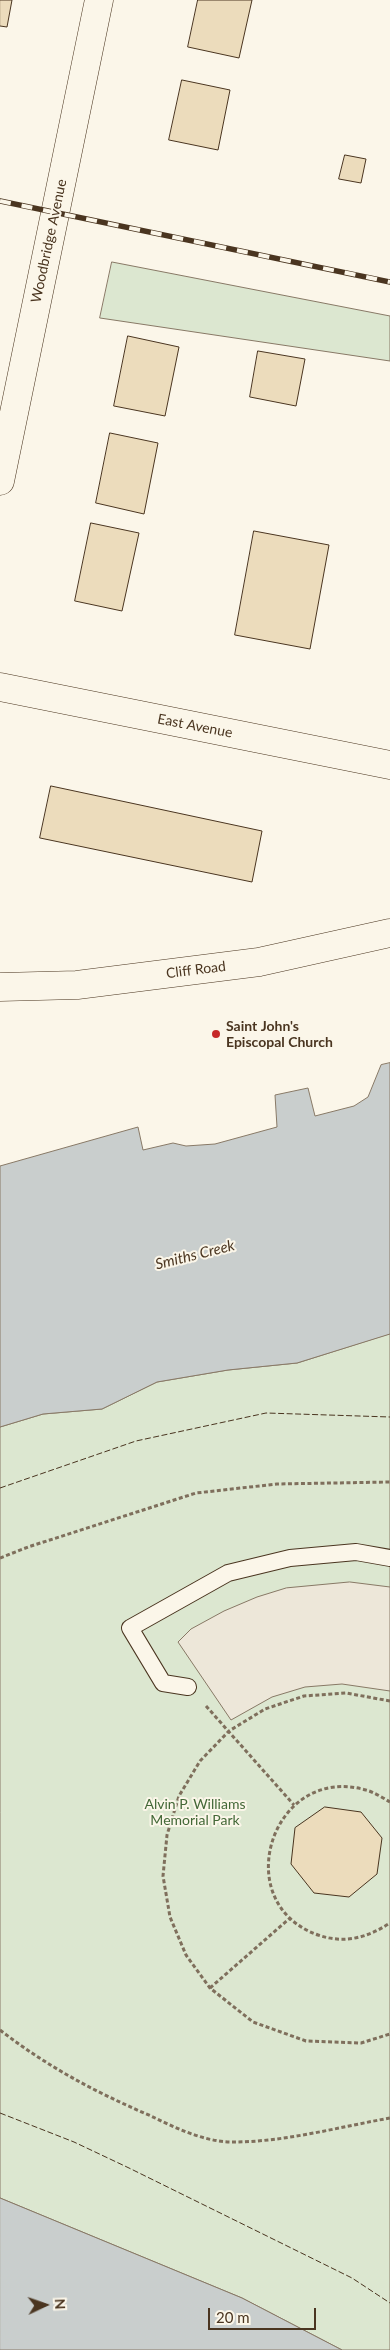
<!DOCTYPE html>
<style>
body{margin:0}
#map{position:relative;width:390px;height:2350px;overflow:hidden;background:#fbf6e9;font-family:Lato,sans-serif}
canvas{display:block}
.north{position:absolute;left:20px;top:2280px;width:50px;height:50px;-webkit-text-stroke:4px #fbf6e9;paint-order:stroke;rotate:87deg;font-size:14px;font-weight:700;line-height:20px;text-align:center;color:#4a3520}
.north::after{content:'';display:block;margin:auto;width:18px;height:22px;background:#4a3520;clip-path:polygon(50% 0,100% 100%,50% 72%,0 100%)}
.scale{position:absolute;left:208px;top:2308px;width:108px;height:22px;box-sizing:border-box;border:2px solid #4a3520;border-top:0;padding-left:6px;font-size:15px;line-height:18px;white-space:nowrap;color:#4a3520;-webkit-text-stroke:4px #fbf6e9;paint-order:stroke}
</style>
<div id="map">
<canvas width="390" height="2350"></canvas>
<div class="north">N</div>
<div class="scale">20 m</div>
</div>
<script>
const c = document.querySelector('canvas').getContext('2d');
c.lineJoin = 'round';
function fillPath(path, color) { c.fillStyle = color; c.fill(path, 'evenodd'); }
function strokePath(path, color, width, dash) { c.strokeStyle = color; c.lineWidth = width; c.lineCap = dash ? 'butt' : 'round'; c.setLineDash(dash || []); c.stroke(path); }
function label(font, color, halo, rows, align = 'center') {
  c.font = font + ' Lato,sans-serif'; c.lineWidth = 4; c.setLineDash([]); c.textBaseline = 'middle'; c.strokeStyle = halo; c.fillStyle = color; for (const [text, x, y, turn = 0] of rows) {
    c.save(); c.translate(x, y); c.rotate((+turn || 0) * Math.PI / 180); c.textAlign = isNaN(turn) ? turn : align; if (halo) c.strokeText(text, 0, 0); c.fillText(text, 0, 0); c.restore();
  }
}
const green = new Path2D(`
 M112 262 390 316V361L100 318Z
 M390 1334V2350H342L242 2298 0 2198V1427L43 1414 102 1409 157 1382 228 1370 297 1363Z`);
const parking = new Path2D(`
 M350 1582 390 1587V1691L342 1684 305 1687 272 1697 231 1720 178 1642 191 1629 224 1611 257 1597 286 1588Z`);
const water = new Path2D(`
 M390 1063V1334L297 1363 228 1370 157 1382 102 1409 43 1414 0 1427V1166L138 1127 143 1150 173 1143 186 1146 215 1144 277 1127 275 1095 308 1088 315 1116 354 1106 368 1097 381 1065Z
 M0 2198 242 2298 342 2350H0Z`);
const building = new Path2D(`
 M0 0H12L7 27 0 26Z
 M198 0H252L239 58 188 47Z
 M182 80 230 90 218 150 169 140Z
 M345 155 366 159 361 183 339 179Z
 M128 336 179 347 165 416 114 406Z
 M258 351 305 359 296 406 250 397Z
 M110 433 158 443 144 514 96 503Z
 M91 523 139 533 122 611 75 601Z
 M254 531 329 545 310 649 235 635Z
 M51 786 262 831 252 882 40 838Z
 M325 1807 361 1812 382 1838 377 1874 349 1897 314 1893 291 1864 295 1828Z`);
const path = new Path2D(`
 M0 1558 28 1547 196 1493 277 1484 390 1482
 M390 1701 346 1693 304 1696 265 1709 229 1731 200 1761 179 1796 167 1835 163 1876 170 1917 186 1955 210 1988 253 2022 306 2041 361 2043 390 2034
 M206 1706 294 1805
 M390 1802C383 1798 374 1792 366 1790 272 1763 227 1903 318 1935 344 1944 367 1938 390 1923
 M210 1988 290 1918
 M0 2030C48 2067 95 2092 151 2116 176 2128 204 2142 233 2142 285 2142 339 2127 390 2118`);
const lane = new Path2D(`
 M188 1687 163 1683 130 1628 228 1573 290 1558 356 1552 390 1558`);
const street = new Path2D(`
 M0 481 99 0
 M0 687 390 765
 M0 987 77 985 259 962 390 933`);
const rail = new Path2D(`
 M0 201 390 282`);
const fence = new Path2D(`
 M0 1488 136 1441 266 1413 390 1417
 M0 2113 74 2142 129 2168 352 2278 390 2303`);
const markers = [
 [216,1034,5,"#c62828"]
];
const streetNames = [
 ["Woodbridge Avenue",49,241,-78],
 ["East Avenue",195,726,11],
 ["Cliff Road",196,970,-7]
];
const poiNames = [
 ["Saint John's",226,1026],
 ["Episcopal Church",226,1042]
];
const parkNames = [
 ["Alvin P. Williams",195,1804],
 ["Memorial Park",195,1820]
];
const waterNames = [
 ["Smiths Creek",195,1255,-14]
];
fillPath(green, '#dce7d0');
strokePath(green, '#887966', 1);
fillPath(parking, '#ede7d9');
strokePath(parking, '#887966', 1);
fillPath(water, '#c9cecd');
strokePath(water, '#887966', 1);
fillPath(building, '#ecdcbc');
strokePath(building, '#4a3520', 1);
strokePath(lane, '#4a3520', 18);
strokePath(street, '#4a3520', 29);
strokePath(path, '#7f6f5c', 3, [4, 2.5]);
strokePath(lane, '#fbf6e9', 16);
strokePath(street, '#fbf6e9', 28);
strokePath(rail, '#4a3520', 5.5);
strokePath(rail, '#fbf6e9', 4, [11]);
strokePath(fence, '#4a3520', 1, [6, 2.5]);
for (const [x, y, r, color] of markers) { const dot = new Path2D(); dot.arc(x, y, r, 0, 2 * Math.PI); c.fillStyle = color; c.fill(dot); strokePath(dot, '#fbf6e9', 2); }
label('14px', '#4a3520', '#fbf6e9', streetNames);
label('bold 14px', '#4a3520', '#fbf6e9', poiNames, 'left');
label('14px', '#436837', '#fbf6e9', parkNames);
label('italic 15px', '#4a3520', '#fbf6e9', waterNames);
</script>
